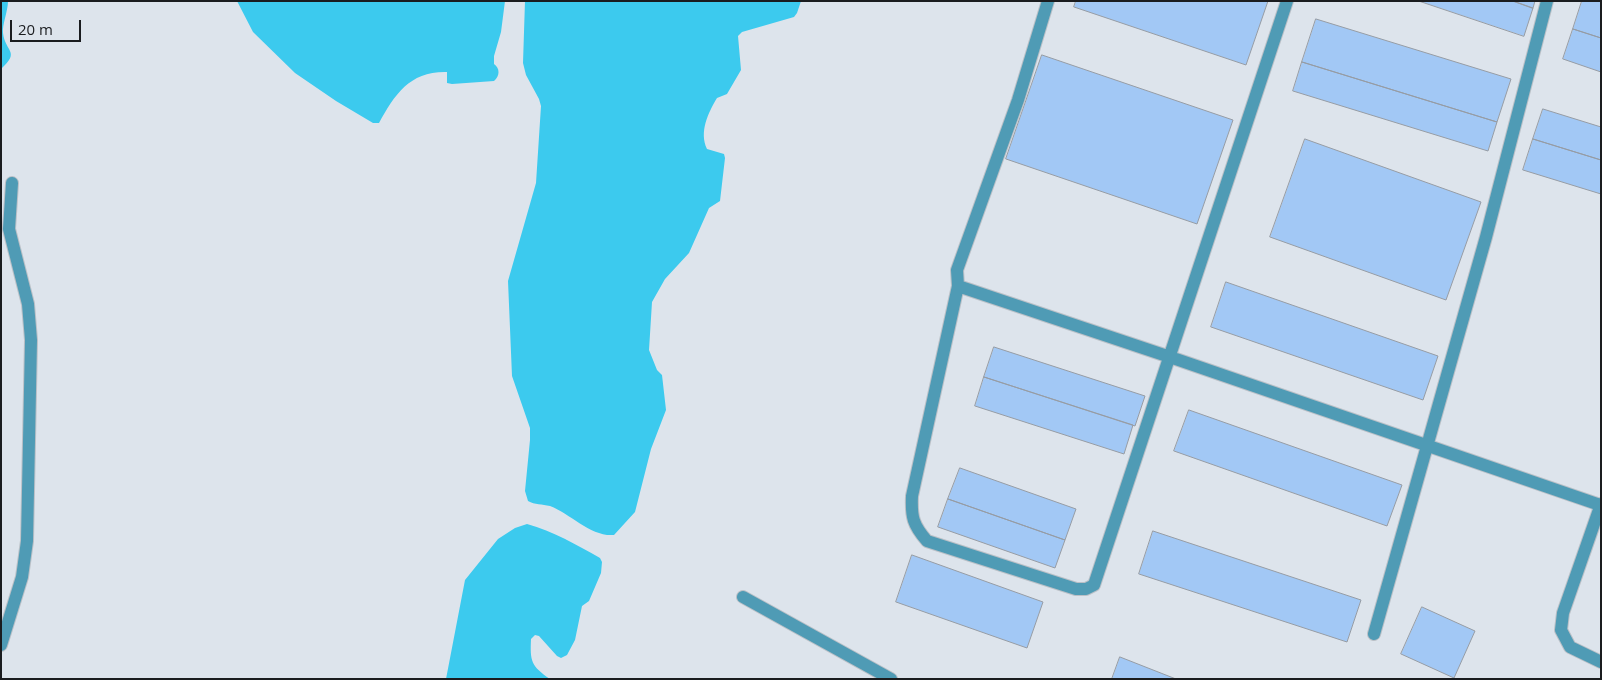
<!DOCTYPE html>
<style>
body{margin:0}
#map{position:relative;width:1602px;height:680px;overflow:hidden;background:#dde4ec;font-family:"Open Sans",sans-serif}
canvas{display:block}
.frame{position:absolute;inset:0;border:2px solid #1a1c1f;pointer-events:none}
.scale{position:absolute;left:10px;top:20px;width:71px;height:22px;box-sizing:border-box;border:2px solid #1a1c1f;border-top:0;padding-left:6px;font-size:15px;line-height:18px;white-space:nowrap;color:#1a1c1f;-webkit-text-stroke:4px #dde4ec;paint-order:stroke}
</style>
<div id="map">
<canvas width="1602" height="680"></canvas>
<div class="frame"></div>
<div class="scale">20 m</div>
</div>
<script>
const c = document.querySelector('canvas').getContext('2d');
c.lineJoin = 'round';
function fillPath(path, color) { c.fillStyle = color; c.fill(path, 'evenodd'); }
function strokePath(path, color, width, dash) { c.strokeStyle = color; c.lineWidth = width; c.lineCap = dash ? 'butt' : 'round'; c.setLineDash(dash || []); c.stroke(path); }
const water = new Path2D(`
 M1 1H8C8 11 2 25 3 33 5 52 21 51 1 69Z
 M237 1H505L501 32 494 56V64C500 68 500 76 494 81L452 84 447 83V72C410 71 395 94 379 123H373L336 101 295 73 253 32Z
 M525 1H801L797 13 794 17 742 32 738 36 741 70 727 94 717 98C708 113 699 132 707 149L724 154 725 158 720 201 709 208 689 253 665 279 652 302 649 350 657 370 662 375 666 410 651 449 635 512 614 535C591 537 571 514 550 506 542 504 535 505 528 501L525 491 530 440V428L512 376 508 281 536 183 541 106 539 99 526 75 523 63Z
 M527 524C553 531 577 545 600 558L602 562 601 573 589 601 582 606 575 640 567 655 561 658 557 656 539 636 535 635 531 639C530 661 531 666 550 679H446L465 580 498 539 515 528Z`);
const building = new Path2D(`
 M1076 1H1268L1246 65 1074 7Z
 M1419 1H1513L1533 8 1524 36Z
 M1513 1H1535L1533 8Z
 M1582 1H1601V38L1573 29Z
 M1316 19 1511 79 1497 122 1302 62Z
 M1573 29 1601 38V72L1563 59Z
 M1042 55 1233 120 1197 224 1006 159Z
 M1302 62 1497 122 1488 151 1293 91Z
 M1543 109 1601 127V160L1533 139Z
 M1305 139 1481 202 1446 300 1270 237Z
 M1533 139 1601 160V194L1523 170Z
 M1226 282 1438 356 1423 400 1211 327Z
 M994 347 1145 396 1135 426 984 377Z
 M984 377 1133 425 1124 454 975 406Z
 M1189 410 1402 485 1387 526 1174 451Z
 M960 468 1076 509 1065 540 948 499Z
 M948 499 1065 540 1055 568 938 527Z
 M1153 531 1361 600 1347 642 1139 574Z
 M912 555 1043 602 1027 648 896 602Z
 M1422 607 1475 631 1454 678 1401 654Z
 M1120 657 1176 679H1112Z`);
const service = new Path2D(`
 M1048 1 1018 100 957 270 958 286 912 496C911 517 913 525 927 541L1076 589H1086L1094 585 1287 1
 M958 286 1170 357 1600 505
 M1601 504 1563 613 1561 630 1570 647 1601 662
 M1374 634 1486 237 1547 1`);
const minor = new Path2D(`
 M743 597 891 679
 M1 645 22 577 27 541 31 340 28 304 9 229 12 183`);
fillPath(water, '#3ccaee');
fillPath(building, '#a2c8f5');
strokePath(building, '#969ca4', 1);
strokePath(service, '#bac0c7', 14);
strokePath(minor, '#bac0c7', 14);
strokePath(service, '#4f9bb5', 12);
strokePath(minor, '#4f9bb5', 12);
</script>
